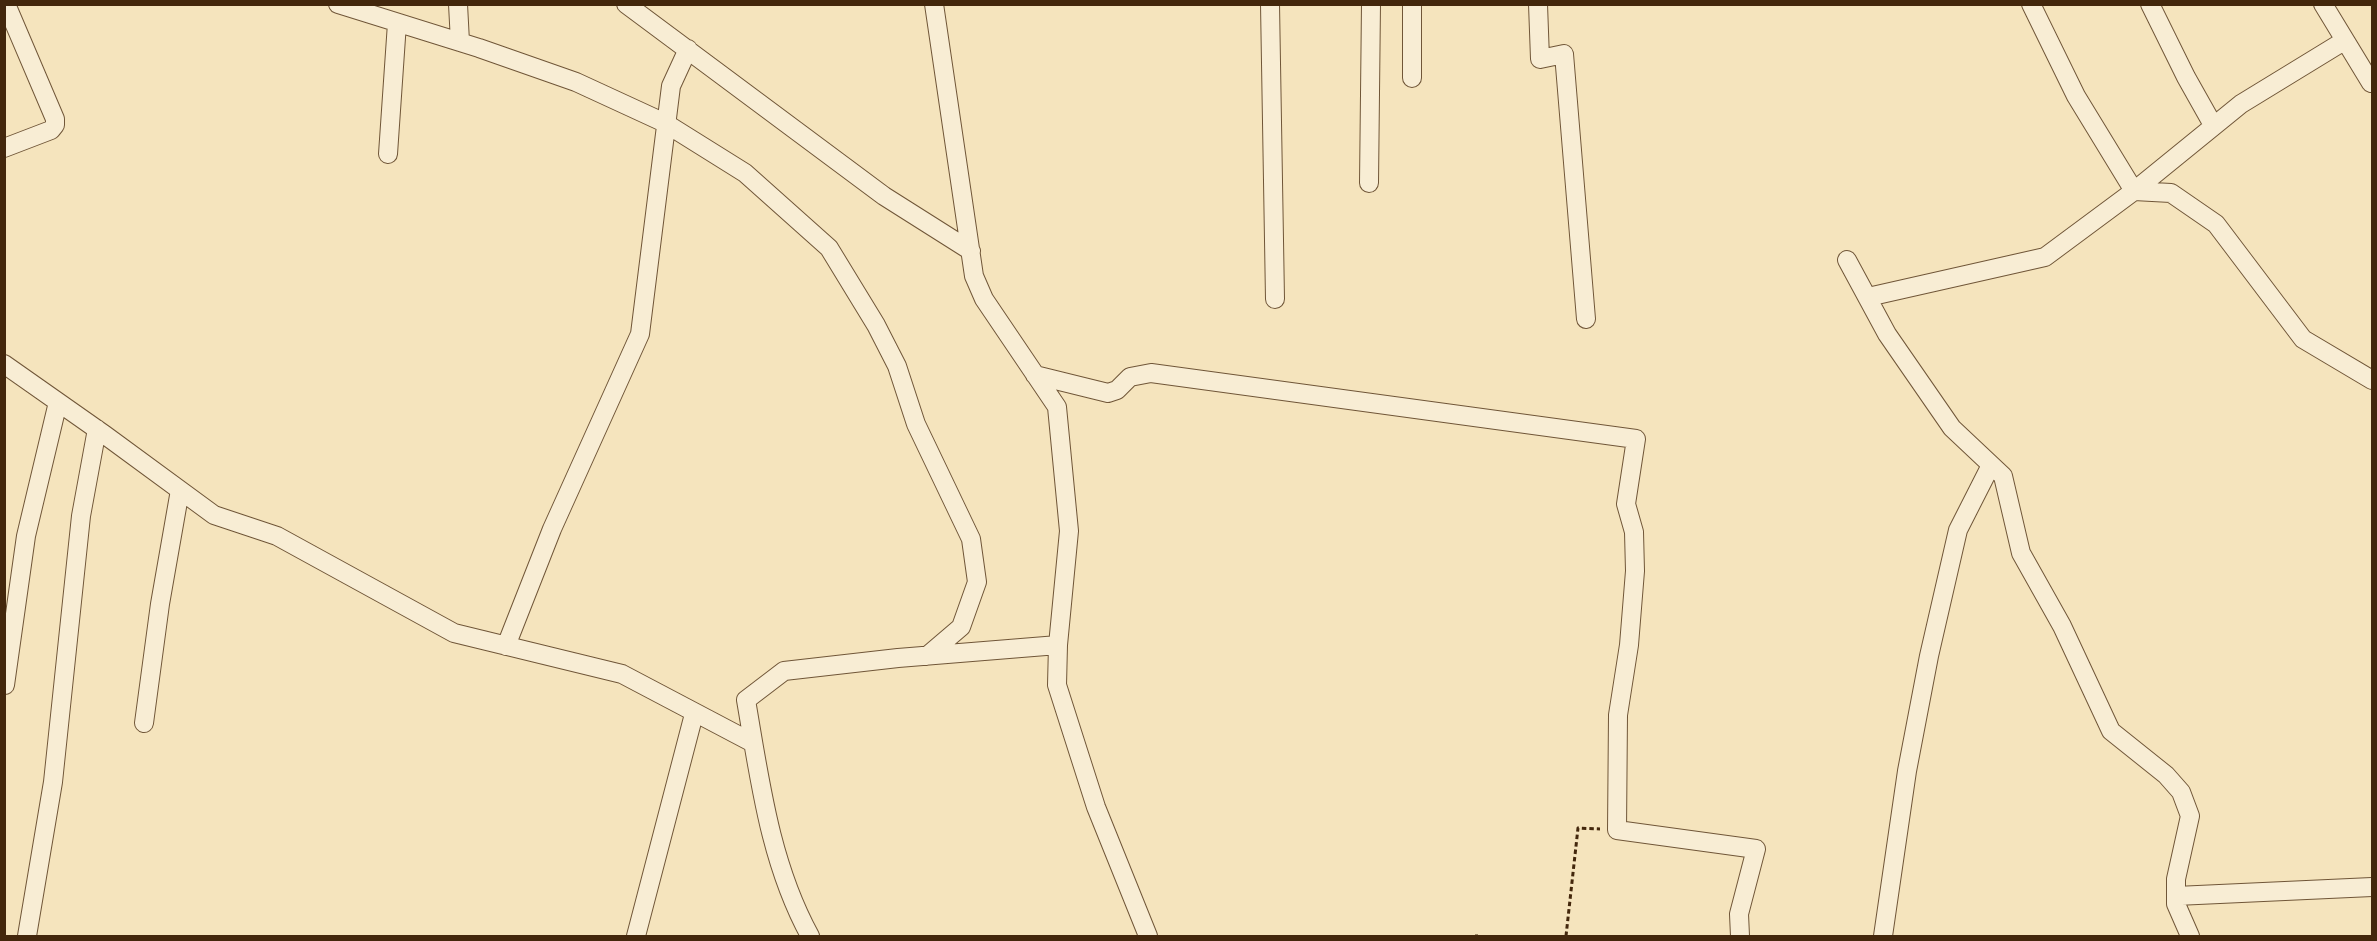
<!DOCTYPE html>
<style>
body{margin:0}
#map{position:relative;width:2377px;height:941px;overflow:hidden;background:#f5e4bd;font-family:"IM FELL DW Pica",serif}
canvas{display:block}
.frame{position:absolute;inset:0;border:6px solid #43270c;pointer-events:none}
</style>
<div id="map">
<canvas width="2377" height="941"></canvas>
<div class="frame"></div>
</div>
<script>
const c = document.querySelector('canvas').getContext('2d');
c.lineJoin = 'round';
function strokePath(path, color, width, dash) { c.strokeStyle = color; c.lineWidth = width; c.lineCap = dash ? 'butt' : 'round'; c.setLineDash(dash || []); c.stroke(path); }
const path = new Path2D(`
 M1475 936H1478
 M1566 936 1578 828 1600 829`);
const minor = new Path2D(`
 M338 4 479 48 576 82 665 123 745 173 829 248 876 325 897 366 916 424 971 539 977 582 961 627 927 656
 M458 4 460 42
 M626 4 884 196 971 251
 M934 4 974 276 984 299 1057 407 1069 531 1058 645 1057 685 1096 807 1148 936
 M1270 4 1275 299
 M1412 4V78
 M1538 4 1540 59 1564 54 1586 319
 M2031 4 2076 96 2134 191 2171 193 2216 224 2303 339 2372 380
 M2150 4 2186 77 2213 125
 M2323 4 2371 83
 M4 148 51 130 55 125V119L6 4
 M388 154 397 23
 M1369 183 1371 4
 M1847 260 1887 334 1952 428 2003 476 2021 553 2062 626 2111 731 2166 775 2181 792 2190 816 2176 879V904L2190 936
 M1868 297 2045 257 2134 191 2241 104 2344 41
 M4 364 105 435 214 515 277 536 454 633 622 674 753 743
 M1035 375 1108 393 1117 390 1130 377 1151 373 1636 439 1626 504 1634 532 1635 571 1629 645 1618 715 1617 830 1756 849 1739 914 1740 936
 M506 646 552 529 640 334 671 86 688 49
 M5 685 26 536 58 402
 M144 723 160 604 180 490
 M2176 896 2372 887
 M27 936 53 782 81 516 97 429
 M636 936 694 714
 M810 936C770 863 760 781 746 700L784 671 898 658 1058 645
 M1883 936 1907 771 1929 656 1958 530 1991 465`);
strokePath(minor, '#705638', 20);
strokePath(path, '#43270c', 3, [4.5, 3]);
strokePath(minor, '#f8edd4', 18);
</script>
